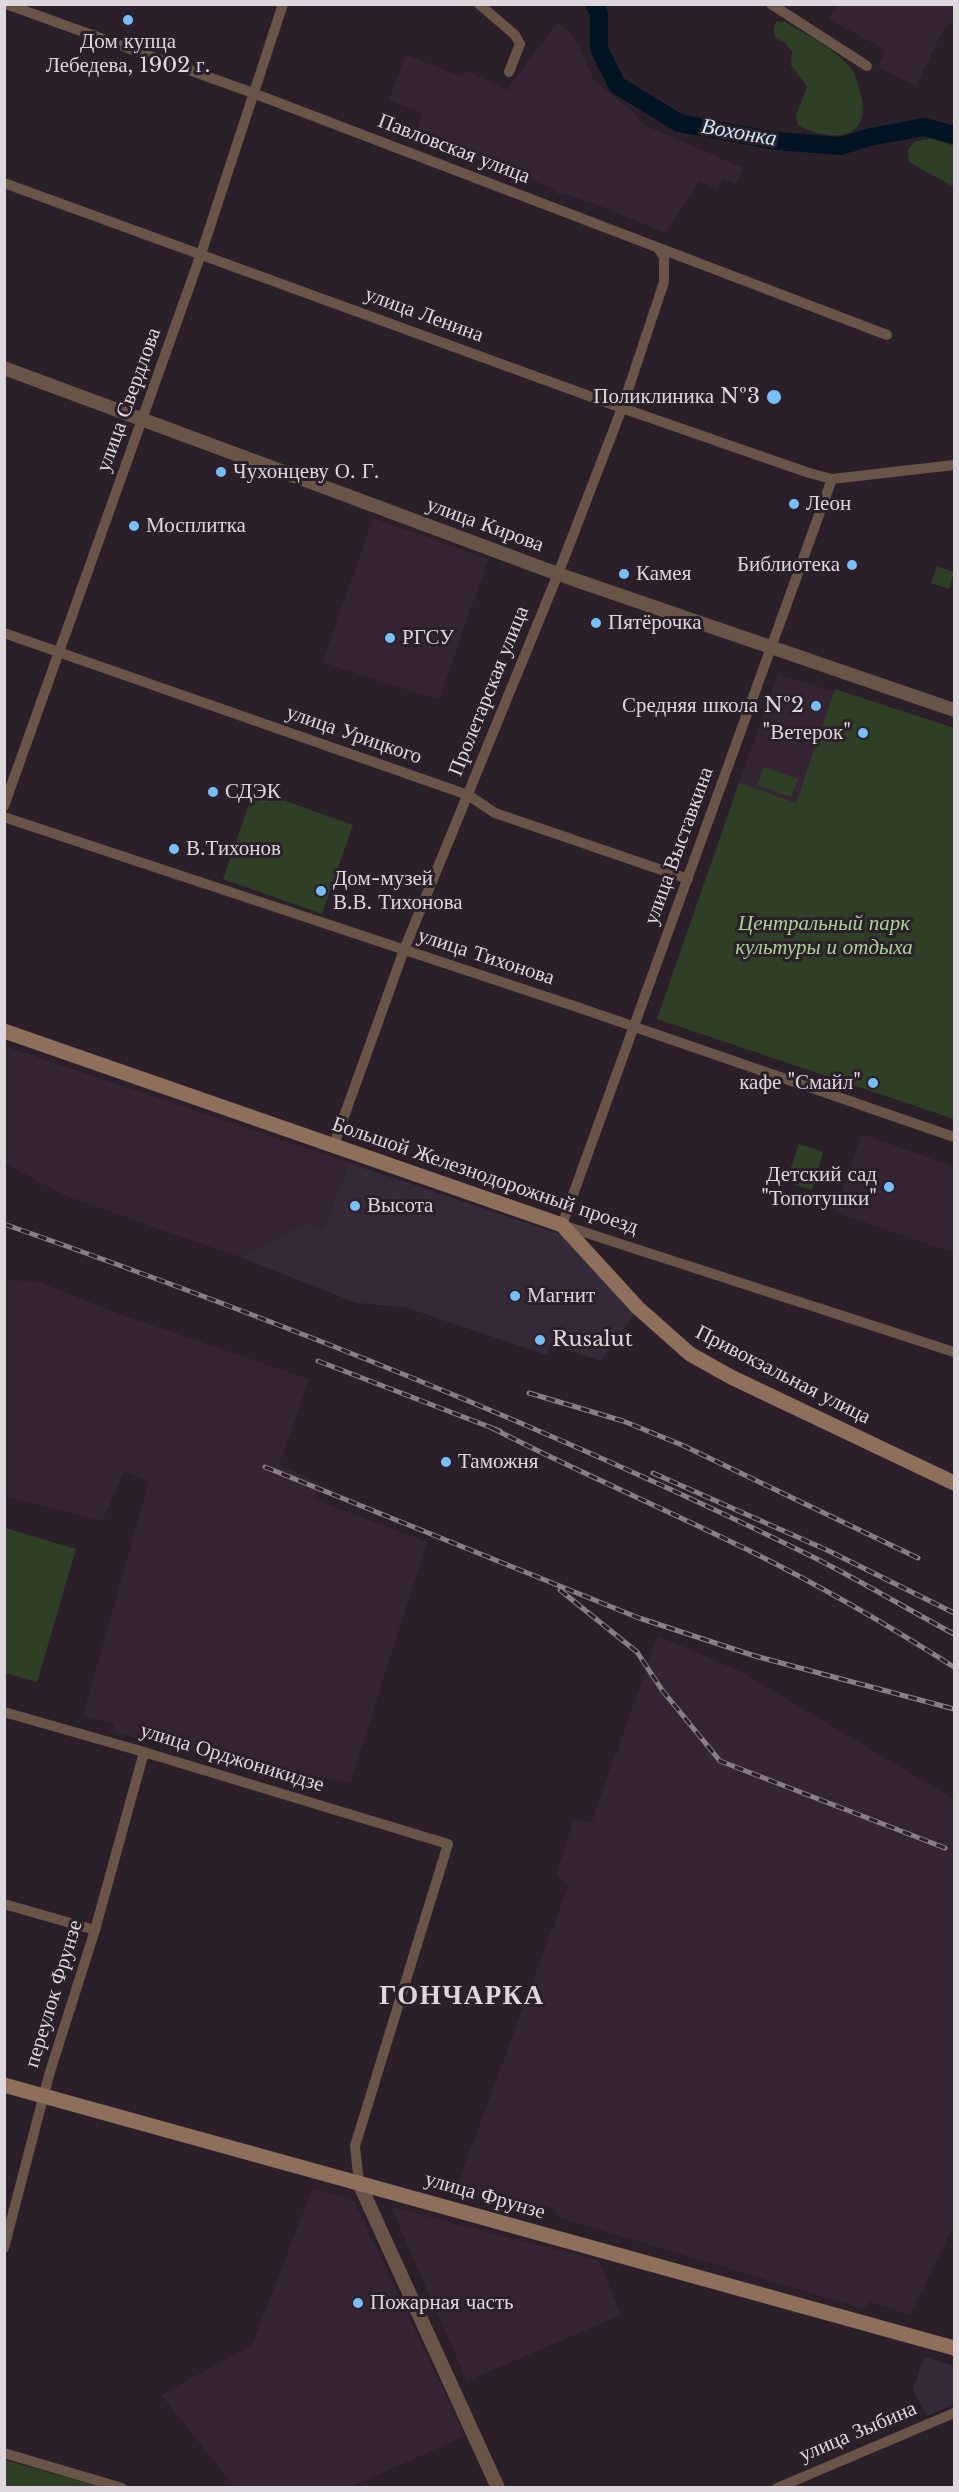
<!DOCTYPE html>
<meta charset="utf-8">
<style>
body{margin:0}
#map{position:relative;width:959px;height:2492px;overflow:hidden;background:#2b202a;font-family:"Libre Baskerville",serif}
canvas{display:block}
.frame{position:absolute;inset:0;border:6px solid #ded7de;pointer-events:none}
</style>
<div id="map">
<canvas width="959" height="2492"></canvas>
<div class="frame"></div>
</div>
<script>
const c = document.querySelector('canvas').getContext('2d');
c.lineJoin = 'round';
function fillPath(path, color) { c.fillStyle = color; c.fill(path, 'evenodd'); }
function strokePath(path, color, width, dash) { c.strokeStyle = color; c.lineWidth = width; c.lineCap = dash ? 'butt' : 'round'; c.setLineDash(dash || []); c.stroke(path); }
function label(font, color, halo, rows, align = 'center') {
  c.font = font + ' "Libre Baskerville",serif'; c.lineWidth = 6; c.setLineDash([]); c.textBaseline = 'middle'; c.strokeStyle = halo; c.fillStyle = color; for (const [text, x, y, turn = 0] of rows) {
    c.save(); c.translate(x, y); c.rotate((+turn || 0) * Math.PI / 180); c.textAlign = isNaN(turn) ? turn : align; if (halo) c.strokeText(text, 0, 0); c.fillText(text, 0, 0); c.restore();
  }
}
const commercial = new Path2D(`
 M349 1163 565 1236 634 1314 601 1361 551 1345 547 1355 405 1307 357 1303 240 1257 305 1223 324 1229Z
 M924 2357 954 2366V2404L927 2416 913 2390Z`);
const built = new Path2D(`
 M838 4 954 5V23L945 26 916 86 878 67 886 50 829 19Z
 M558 22 573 35 594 80 634 113 642 124 743 168 736 184 722 178 717 189 699 181 666 233 600 206 563 193 556 194V190L439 143 425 139 422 145 412 141 423 113 389 100 406 55 462 77 466 70 507 90Z
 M373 518 488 559 439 700 323 662Z
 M778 674 834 692 796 804 739 783Z
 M4 1046 349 1163 324 1230 305 1223 240 1257 66 1196 5 1163Z
 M862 1134 954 1167V1253L835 1212Z
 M4 1279 41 1283 121 1315 309 1379 279 1464 319 1484 313 1499 427 1542 350 1783 133 1737 113 1731 114 1724 83 1716 149 1481 124 1471 102 1521 5 1496Z
 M658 1636 741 1672 954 1799V2225L910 2315 868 2301 865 2309 557 2217 555 2210 546 2206 539 2212 456 2189 569 1884 556 1876 574 1819 591 1824Z
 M313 2188 354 2201 465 2436 350 2487H235L161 2395 252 2345Z
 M391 2207 599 2261 621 2315 467 2381Z`);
const green = new Path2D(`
 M776 21 785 22C806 35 837 49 852 70 857 78 860 91 862 100 869 144 825 140 798 125L796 115 807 87 791 65 792 51 784 42 775 38 774 29Z
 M931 138 954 146V187L909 162 908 150 914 142Z
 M937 566 954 572 949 589 931 583Z
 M835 689 954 728V1119L657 1019 739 783 796 803Z
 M764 767 798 779 791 797 757 785Z
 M254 790 353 825 322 914 223 879Z
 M799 1144 823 1152 812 1190 786 1182Z
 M5 1528 76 1549 37 1682 5 1673Z
 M5 2460 100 2487H5Z`);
const river = new Path2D(`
 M594 4 599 14V49L617 85 679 123 776 141 841 146 870 137 924 127 954 135`);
const minor = new Path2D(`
 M6 4 253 93 887 335
 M479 4 515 35 520 44 509 72
 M771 4 867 66
 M4 183 622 408 809 473 832 479 954 465
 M832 479 562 1225 954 1352
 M4 633 468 795 495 813 688 879
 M4 806 201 254 283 4
 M4 817 577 1007 954 1137
 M333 1147 404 950 558 574 622 408 664 282V257L657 247
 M4 1712 144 1752 448 1844 355 2146 359 2183
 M4 1904 95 1930
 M4 2248 49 2075 95 1930 144 1752
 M4 2453 122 2488
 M777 2488 954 2413`);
const tertiary = new Path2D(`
 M4 368 558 574 954 710
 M359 2183 498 2488`);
const secondary = new Path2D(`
 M4 1031 562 1225 638 1308 690 1354 731 1377 954 1483
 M4 2085 954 2348`);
const rail = new Path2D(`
 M4 1224C280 1321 551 1428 813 1557 861 1581 907 1609 954 1634
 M318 1361 500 1431
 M529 1393 623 1421 682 1445 918 1558
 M492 1428C576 1471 663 1508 748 1550 819 1585 888 1625 954 1667
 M265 1467 639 1618 755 1656 954 1709
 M653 1473 829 1551 954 1613
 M560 1590 637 1652 662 1690 720 1761 945 1848`);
const markers = [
 [128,20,6,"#78bff7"],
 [774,397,8,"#78bff7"],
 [221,472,6,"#78bff7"],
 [794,504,6,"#78bff7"],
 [134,526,6,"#78bff7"],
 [852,565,6,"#78bff7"],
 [624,574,6,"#78bff7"],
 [596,623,6,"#78bff7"],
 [390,638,6,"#78bff7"],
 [816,706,6,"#78bff7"],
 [863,733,6,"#78bff7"],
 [213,792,6,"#78bff7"],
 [174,849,6,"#78bff7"],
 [321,891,6,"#78bff7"],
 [873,1083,6,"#78bff7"],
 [889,1187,6,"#78bff7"],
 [355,1206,6,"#78bff7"],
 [515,1296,6,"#78bff7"],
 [540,1340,6,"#78bff7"],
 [446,1462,6,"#78bff7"],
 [358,2303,6,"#78bff7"]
];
const poiNames = [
 ["Дом купца",128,42,"center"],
 ["Лебедева, 1902 г.",128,66,"center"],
 ["Поликлиника №3",760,397,"right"],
 ["Чухонцеву О. Г.",233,472],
 ["Леон",806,504],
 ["Мосплитка",146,526],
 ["Библиотека",840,565,"right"],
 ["Камея",636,574],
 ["Пятёрочка",608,623],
 ["РГСУ",402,638],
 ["Средняя школа №2",804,706,"right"],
 ["\"Ветерок\"",851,733,"right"],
 ["СДЭК",225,792],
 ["В.Тихонов",186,849],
 ["Дом-музей",333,879],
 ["В.В. Тихонова",333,903],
 ["кафе \"Смайл\"",861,1083,"right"],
 ["Детский сад",877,1175,"right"],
 ["\"Топотушки\"",877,1199,"right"],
 ["Высота",367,1206],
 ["Магнит",527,1296],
 ["Rusalut",552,1340],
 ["Таможня",458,1462],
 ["Пожарная часть",370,2303]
];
const streetNames = [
 ["Павловская улица",454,149,21],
 ["улица Ленина",424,315,20],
 ["улица Свердлова",129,400,-70],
 ["улица Кирова",485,525,20],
 ["Пролетарская улица",489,691,-68],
 ["улица Урицкого",354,735,19],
 ["улица Выставкина",679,846,-70],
 ["улица Тихонова",486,957,18],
 ["Большой Железнодорожный проезд",485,1176,19],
 ["Привокзальная улица",783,1375,27],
 ["улица Орджоникидзе",232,1758,17],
 ["переулок Фрунзе",54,1994,-73],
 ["улица Фрунзе",485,2196,16],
 ["улица Зыбина",858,2432,-23]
];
const parkNames = [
 ["Центральный парк",824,924],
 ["культуры и отдыха",824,948]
];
const waterNames = [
 ["Вохонка",739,133,10]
];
const districtNames = [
 ["ГОНЧАРКА",462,1996]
];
fillPath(commercial, '#352b38');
fillPath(built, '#352534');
fillPath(green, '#2f3f26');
strokePath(river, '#001423', 18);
strokePath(minor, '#685548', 10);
strokePath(tertiary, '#685548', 14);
strokePath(secondary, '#8e6f5b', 15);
strokePath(rail, '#877e86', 5);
strokePath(rail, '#2b202a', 3, [9]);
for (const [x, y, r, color] of markers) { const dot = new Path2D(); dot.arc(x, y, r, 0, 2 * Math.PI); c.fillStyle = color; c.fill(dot); strokePath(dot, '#2b202a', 2); }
label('21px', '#ded7de', '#2b202a', poiNames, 'left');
label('21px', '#ded7de', '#2b202a', streetNames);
label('italic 21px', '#a9d592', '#2b202a', parkNames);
label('italic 22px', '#cbe7fb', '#2b202a', waterNames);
c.letterSpacing = '1.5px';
label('bold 27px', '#ded7de', '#2b202a', districtNames);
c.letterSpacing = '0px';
</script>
